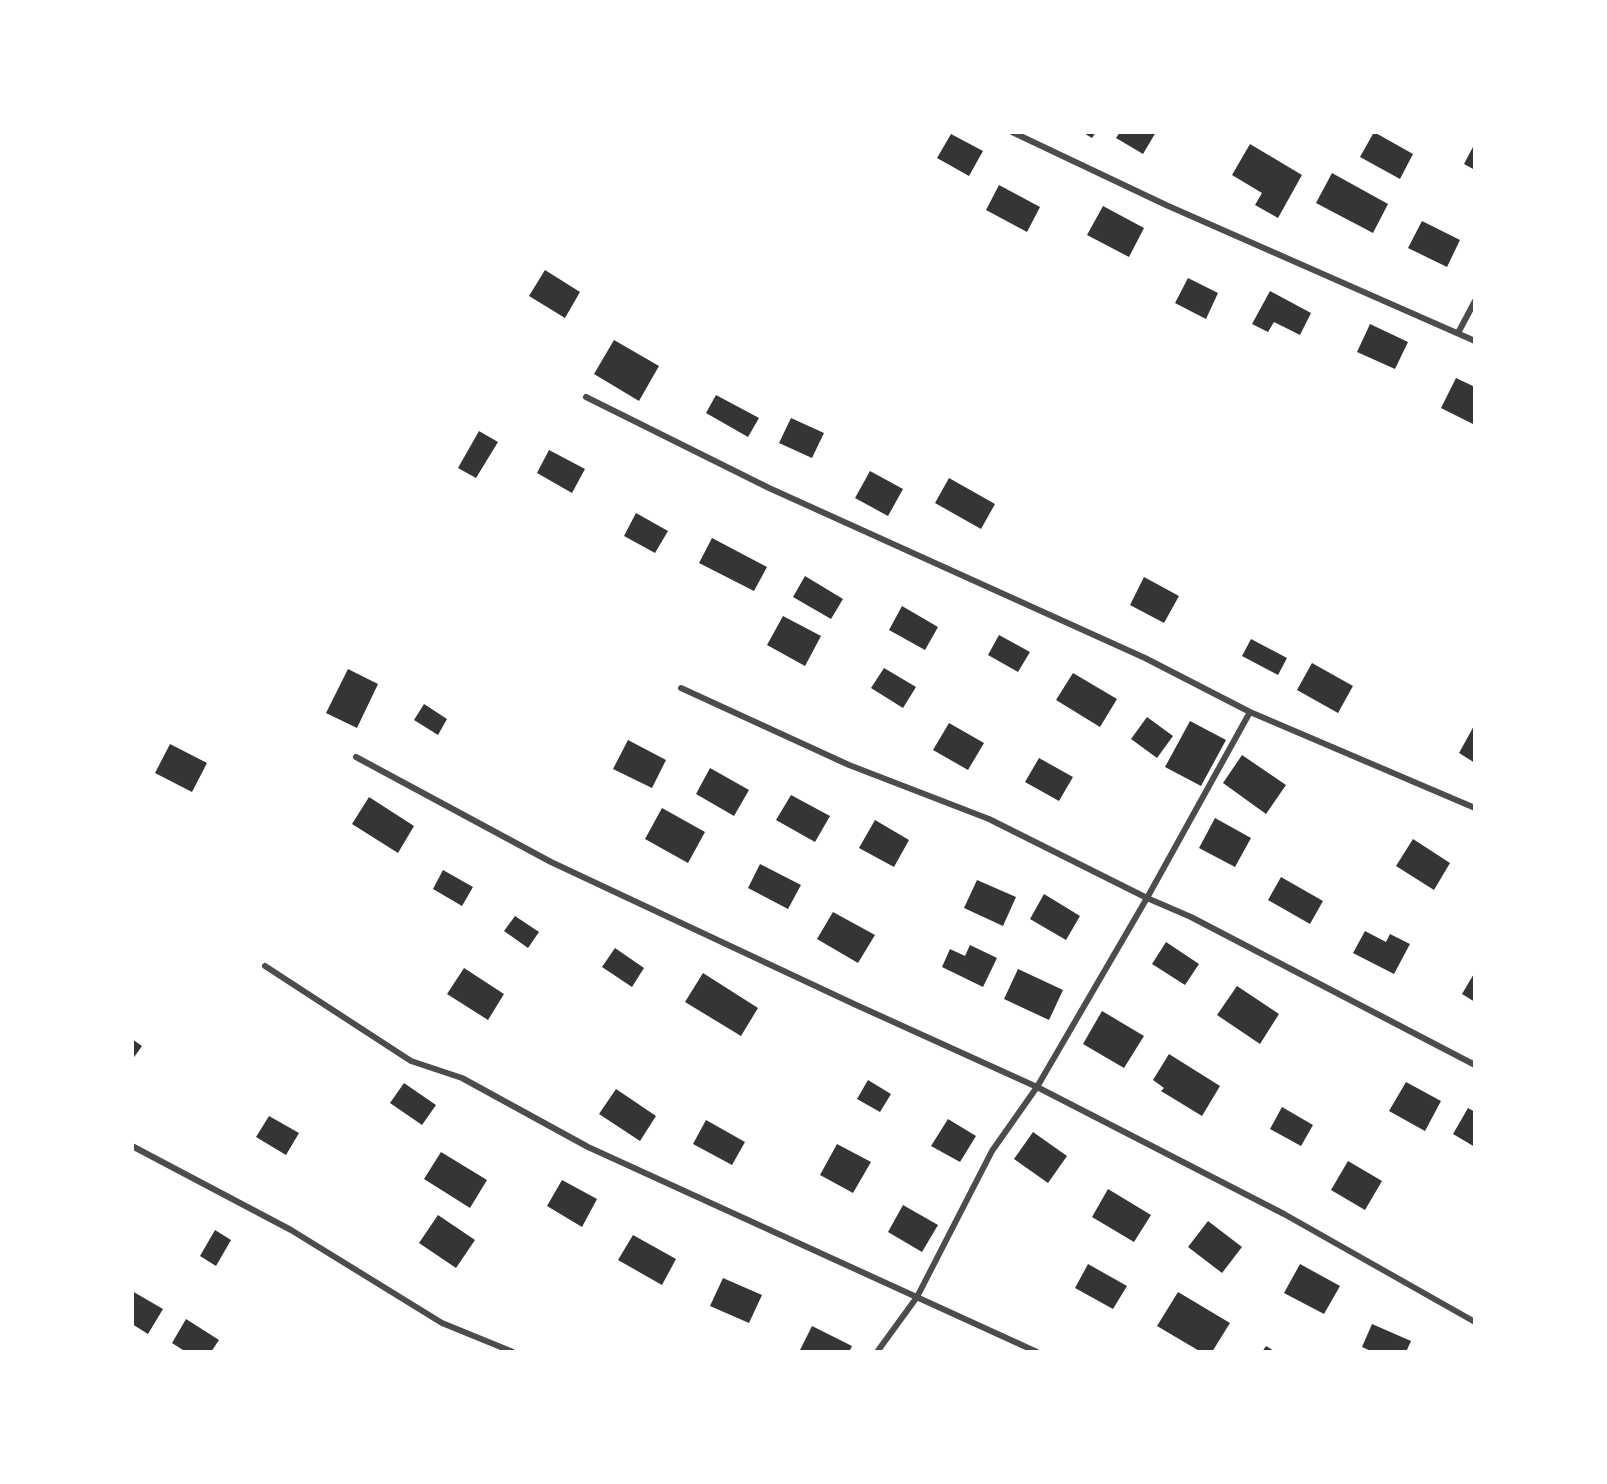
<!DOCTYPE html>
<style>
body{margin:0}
#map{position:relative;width:1607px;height:1484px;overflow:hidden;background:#fff;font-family:"Source Serif 4",serif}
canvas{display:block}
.frame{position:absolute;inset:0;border:134px solid #fff;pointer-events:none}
</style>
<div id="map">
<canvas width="1607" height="1484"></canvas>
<div class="frame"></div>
</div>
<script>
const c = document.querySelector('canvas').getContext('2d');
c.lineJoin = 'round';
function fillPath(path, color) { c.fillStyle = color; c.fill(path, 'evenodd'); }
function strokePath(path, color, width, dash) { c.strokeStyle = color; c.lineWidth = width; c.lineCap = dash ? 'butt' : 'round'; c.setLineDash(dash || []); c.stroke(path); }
const building = new Path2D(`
 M1082 132H1096L1092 138Z
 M1120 132H1156L1143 154 1116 138Z
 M1374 132 1413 154 1400 179 1360 157Z
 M951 134 983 151 969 176 937 158Z
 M1475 143V170L1464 164Z
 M1250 144 1302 175 1278 218 1255 205 1262 193 1232 175Z
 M1332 173 1388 204 1373 233 1316 203Z
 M999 185 1040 207 1027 232 986 210Z
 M1103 206 1144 228 1129 257 1087 235Z
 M1422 221 1460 240 1447 267 1408 248Z
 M545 270 580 292 565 318 529 296Z
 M1188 278 1218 293 1206 319 1175 303Z
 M1270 291 1311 313 1300 335 1274 322 1268 332 1252 324Z
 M1370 324 1408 342 1395 369 1357 352Z
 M614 340 659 366 639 401 594 374Z
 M1456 378 1475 387V425L1441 408Z
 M716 395 759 418 748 437 706 413Z
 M791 418 824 433 812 458 779 443Z
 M479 431 498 442 476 478 458 468Z
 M549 450 585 469 572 493 537 473Z
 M870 471 903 489 888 516 855 498Z
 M949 478 995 504 981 529 935 503Z
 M636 513 668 531 655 553 624 536Z
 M712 538 767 567 754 591 699 563Z
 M805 576 843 599 831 619 793 597Z
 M1144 577 1179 596 1164 623 1130 605Z
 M902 606 938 627 925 650 889 630Z
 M783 616 821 636 805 666 767 645Z
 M999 635 1030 652 1018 672 988 655Z
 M1251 639 1287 658 1278 675 1242 656Z
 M1312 663 1353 686 1338 713 1297 690Z
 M884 668 916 687 903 708 871 688Z
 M348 669 378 684 357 728 326 713Z
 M1073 673 1117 699 1100 727 1056 700Z
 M424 704 447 719 438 735 414 720Z
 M1147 717 1173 736 1157 758 1131 739Z
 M1190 721 1226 740 1201 786 1165 767Z
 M949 723 984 743 968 770 933 750Z
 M1475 724V763L1459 753Z
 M628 740 666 760 652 788 613 769Z
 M170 744 207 763 192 792 155 773Z
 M1242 755 1286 785 1266 814 1223 783Z
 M1039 758 1073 777 1059 801 1025 782Z
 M710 768 749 790 734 816 696 794Z
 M791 795 830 816 815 842 776 820Z
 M369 797 414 826 398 853 352 824Z
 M662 808 705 832 688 863 645 839Z
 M1215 818 1251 838 1235 867 1199 848Z
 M875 820 909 840 894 867 859 848Z
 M1413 839 1450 863 1434 890 1396 866Z
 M760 864 801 885 788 909 748 888Z
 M443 870 473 887 462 906 433 889Z
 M1281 877 1323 901 1310 924 1268 900Z
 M977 880 1016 897 1003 926 964 908Z
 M1044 894 1080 916 1066 940 1030 919Z
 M833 912 875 935 858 963 817 939Z
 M515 916 539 932 528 948 504 931Z
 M1365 931 1386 942 1390 934 1410 944 1394 974 1353 953Z
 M1166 942 1199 964 1185 985 1152 964Z
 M970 945 997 958 983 987 942 967 950 949 965 956Z
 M615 948 644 968 632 987 602 967Z
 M464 968 504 994 488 1020 447 994Z
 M1018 969 1063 990 1049 1020 1004 999Z
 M1475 972V1002L1462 994Z
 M703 973 758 1008 741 1036 685 1002Z
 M1237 986 1279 1014 1260 1044 1217 1015Z
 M1102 1011 1144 1036 1124 1068 1083 1044Z
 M132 1039 142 1046 132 1060Z
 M1169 1054 1220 1086 1202 1116 1161 1091 1164 1088 1153 1080Z
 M868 1080 891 1094 880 1112 857 1099Z
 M1406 1082 1441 1101 1425 1131 1389 1111Z
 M404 1083 436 1105 422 1125 390 1103Z
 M616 1089 656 1116 640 1141 599 1114Z
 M1282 1107 1313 1125 1301 1146 1270 1129Z
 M1468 1108 1475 1112V1147L1453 1134Z
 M269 1116 299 1133 286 1155 256 1137Z
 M948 1119 976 1136 960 1162 931 1146Z
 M706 1120 745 1142 732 1165 693 1144Z
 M1033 1132 1067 1156 1048 1183 1014 1159Z
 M837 1144 871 1162 853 1193 820 1175Z
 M441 1152 487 1180 470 1208 424 1179Z
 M1348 1161 1382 1181 1365 1210 1331 1190Z
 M562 1180 597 1199 582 1227 547 1206Z
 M1108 1189 1151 1215 1134 1242 1092 1217Z
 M903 1205 938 1225 922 1252 888 1232Z
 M438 1215 475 1240 456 1268 419 1243Z
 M1208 1221 1242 1247 1222 1273 1188 1247Z
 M215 1230 231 1240 216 1266 200 1256Z
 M633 1235 676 1259 662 1285 618 1260Z
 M1088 1264 1127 1286 1113 1309 1075 1288Z
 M1300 1264 1340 1286 1324 1314 1284 1293Z
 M723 1278 762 1295 749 1323 710 1306Z
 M132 1291 163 1309 148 1334 132 1324Z
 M1178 1292 1230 1323 1212 1352H1201L1157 1326Z
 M186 1319 219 1340 211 1352H186L172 1343Z
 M1372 1324 1411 1341 1406 1352H1373L1362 1347Z
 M812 1326 852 1346 849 1352H799Z
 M1266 1346 1276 1352H1262Z`);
const minor = new Path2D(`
 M1012 132 1166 205 1475 341
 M1458 333 1475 301
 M586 397 769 488 1145 658 1250 712 1475 808
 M681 688 849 765 989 819 1147 898 1191 917 1475 1065
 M356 757 551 862 854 1004 1037 1087 1284 1214 1475 1322
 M265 966 411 1061 462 1078 588 1147 1037 1352
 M132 1146 291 1230 442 1323 513 1352
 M877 1352 917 1297 992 1151 1037 1087 1147 898 1250 712`);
fillPath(building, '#353535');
strokePath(minor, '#4c4c4c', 6);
</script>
